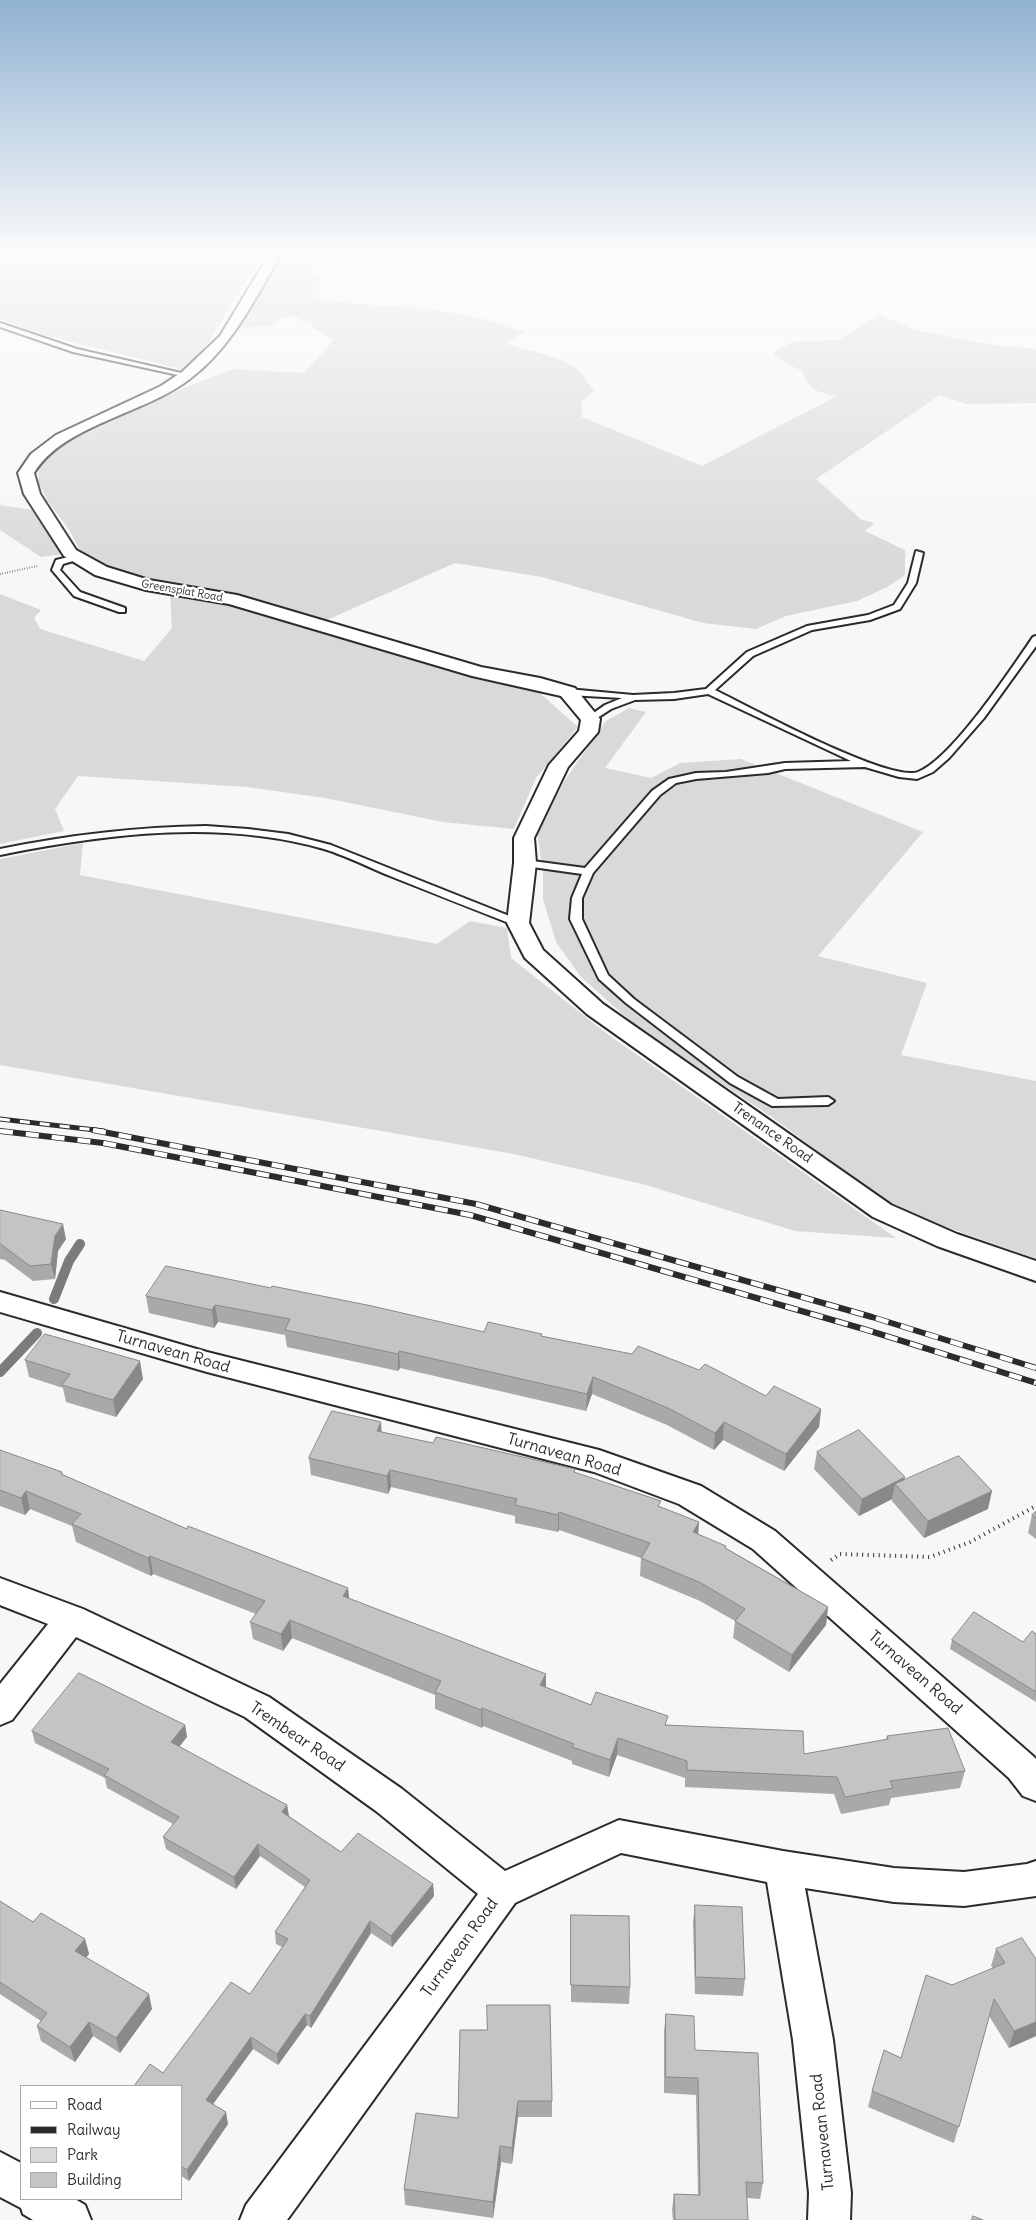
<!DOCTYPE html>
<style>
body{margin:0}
#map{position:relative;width:1036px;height:2220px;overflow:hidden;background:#f7f7f7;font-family:Delius,sans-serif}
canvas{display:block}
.legend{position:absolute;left:20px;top:2085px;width:162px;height:115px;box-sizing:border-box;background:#fff;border:1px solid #aaa;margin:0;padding:6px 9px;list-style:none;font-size:15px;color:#2b2b2b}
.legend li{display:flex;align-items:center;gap:10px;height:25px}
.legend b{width:25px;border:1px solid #aaa}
</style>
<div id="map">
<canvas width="1036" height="2220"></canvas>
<ul class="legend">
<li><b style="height:6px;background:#fff"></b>Road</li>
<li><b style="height:6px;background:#2b2b2b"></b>Railway</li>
<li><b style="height:14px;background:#d9d9d9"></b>Park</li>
<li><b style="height:14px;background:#c4c4c4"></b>Building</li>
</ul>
</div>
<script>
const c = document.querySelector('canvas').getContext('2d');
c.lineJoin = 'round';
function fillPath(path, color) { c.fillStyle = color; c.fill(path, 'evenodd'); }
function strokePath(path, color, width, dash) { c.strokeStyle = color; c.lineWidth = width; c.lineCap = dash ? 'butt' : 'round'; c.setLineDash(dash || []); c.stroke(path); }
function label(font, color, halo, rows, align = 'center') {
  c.font = font + ' Delius,sans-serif'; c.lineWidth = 4.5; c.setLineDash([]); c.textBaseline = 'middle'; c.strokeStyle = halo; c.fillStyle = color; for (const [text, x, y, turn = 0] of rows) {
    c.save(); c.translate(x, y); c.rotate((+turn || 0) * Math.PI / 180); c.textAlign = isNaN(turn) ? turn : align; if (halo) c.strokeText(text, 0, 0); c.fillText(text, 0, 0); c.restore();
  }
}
const green = new Path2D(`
 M0 253H263L210 340 185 370 35 333 3 320 0 317Z
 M283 253H327L313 271 314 276 325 279 308 297 349 303 430 309 480 318 525 332 506 343C530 354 560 353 580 372 585 377 589 385 594 391L581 402 582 417 702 466 837 396 819 392 809 385 802 371 784 362 773 353 792 342 838 340 880 315 915 330 992 345 1036 349V403L966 404 940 395 816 479 862 520 875 523 865 531 905 550V575L887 587 857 601 786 616 756 629 703 623 542 577 455 563 327 620 205 588 149 580 109 567 81 553 70 531 47 500 38 482 39 467 50 453 68 442 181 389 233 369 304 373 334 340 313 328 312 323C295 318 287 310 273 326L237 328Z
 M0 505 32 510 64 554 41 557 0 530Z
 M0 594 41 610 34 618 40 629 144 661 172 628 170 595 205 599 499 682 533 687 578 727 536 778 514 829 443 822 325 798 247 787 78 776 55 809 64 831 0 844Z
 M629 708 646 712 605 768 651 778 680 763 741 759 923 832 818 956 927 983 901 1055 1036 1081V1259L941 1225 879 1197 773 1118 635 1025 581 977 556 942 543 899V872L537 832 565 780 606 721Z
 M83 843 80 875 437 944 470 921 507 928 511 958 606 1033 896 1238 795 1231 646 1185 514 1154 0 1065V859Z`);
const stream = new Path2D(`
 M54 1299 69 1261 80 1244
 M0 1372 37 1333`);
const pathFar1 = new Path2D(`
 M0 574 38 566`);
const path = new Path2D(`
 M831 1560 840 1554 930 1557 970 1542 1036 1506`);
const service = new Path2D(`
 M0 323 77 349 190 375 187 377 73 352 0 327Z
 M916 551 923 553 916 583 900 609 870 620 812 630 753 656 715 690C748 706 889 783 918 772 952 759 1011 669 1033 637L1036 636V646L984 718 949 758 933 772 917 779 899 777 865 767 785 769 768 773 696 779 676 783 660 795 593 873 582 898V919L608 975 634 999 738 1077 778 1099 828 1097 834 1101 828 1105 772 1106 730 1083 626 1003 599 979 570 919 572 898 582 874 525 866 520 863 525 860 585 868 652 791 669 779 696 773 726 772 785 763 851 761 708 694 674 699 635 700 611 709 591 722 588 721V717L605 705 622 698 568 695 563 692 568 689 633 695 674 693 706 689 747 652 807 626 868 615 894 605 908 583Z
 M77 555H80V559L63 564 60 570 80 592 125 608V612H119L74 596 52 570 56 560Z
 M206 826 248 829 288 834 331 845 522 921 524 923 522 925H514C473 909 432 893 390 876 368 867 347 856 324 849 218 819 106 834 0 855V849C69 835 136 827 206 826Z`);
const minor = new Path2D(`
 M270 253H282C255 298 233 346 191 378 146 414 64 424 34 473L40 494 76 550 107 567 149 580 237 595 481 667 540 678 575 688 600 719 598 732 568 767 534 838 536 863 529 923 543 950 603 1004 891 1205 957 1234 1036 1261V1281L937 1246 873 1217 587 1014 525 958 507 923 514 863V838L549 765 579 731 581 720 561 696 472 676 229 604 146 590 95 575 64 556 24 494 18 473 31 454 56 435 161 386 182 372 220 336Z
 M0 1292 207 1352 599 1450 701 1486 775 1531 1033 1756 1036 1759V1801L1023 1796 1009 1778 753 1549 679 1504 594 1472 207 1372 0 1312Z
 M0 1578 83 1609 269 1697 402 1789 505 1871 619 1820 783 1851 894 1868 964 1872 1027 1864 1036 1861V1896L964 1906 894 1902 805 1888 833 2040 851 2193 850 2220H808L809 2193 793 2040 767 1882 621 1853 515 1903 287 2220H240L246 2205 478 1894 376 1811 245 1717 76 1637 12 1720 0 1725V1684L48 1624 0 1605Z
 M0 2152 21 2163V2199H75L85 2205 91 2220H33L23 2214 21 2208 0 2197Z`);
const railFar1 = new Path2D(`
 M0 1119 104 1131
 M0 1131H2`);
const rail = new Path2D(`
 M93 1130 476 1204 872 1317 1036 1368
 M0 1131 103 1143 470 1215 867 1330 1036 1383`);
const wall = new Path2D(`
 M0 1210 66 1239 58 1251 55 1279 33 1281 5 1260 0 1259Z
 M271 1288 484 1332 542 1336 766 1396 821 1409 819 1427 784 1471 723 1440 714 1450 667 1425 592 1394 586 1411 400 1368 398 1371 287 1347 285 1335 218 1322 214 1328 149 1313 146 1296Z
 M25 1360 143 1379 116 1417 66 1402 63 1388 29 1377Z
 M382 1432 433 1443 575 1469V1473L660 1507 698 1534 726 1548 828 1607 826 1625 789 1672 733 1638 735 1621 700 1601 640 1576 641 1558 559 1530 558 1532 515 1523V1516L391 1487 388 1494 311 1475 309 1458Z
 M0 1450 62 1472 63 1475 349 1599 546 1674V1687L591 1705 668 1725 804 1754 886 1740 887 1736 965 1771 960 1788 891 1798 889 1805 841 1814 834 1794 685 1787V1778L617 1755 609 1777 572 1764V1761L483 1726 482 1728 435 1709V1695L292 1638 283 1651 253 1639 250 1622 256 1614 153 1574 151 1576 76 1542 72 1526 30 1509 25 1515 0 1506Z
 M817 1452 905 1480 988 1509 924 1538 892 1501V1499L859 1516 814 1469Z
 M1036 1512V1539L1028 1533 1032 1515Z
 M1036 1634V1702L950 1649 952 1640 1023 1642Z
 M185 1725 187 1737 179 1747 287 1805 289 1816 341 1852 433 1884 434 1896 392 1947 371 1933 311 2028 307 2025 278 2065 253 2049 213 2104 228 2124 189 2181 181 2176V2086L163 2073 250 1994 282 1947 276 1944 275 1932 305 1887 260 1856 236 1889 166 1849 163 1837 173 1824 107 1788 105 1778 35 1743 32 1731Z
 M0 1901 33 1922 85 1939 89 1954 86 1957 152 2009 120 2053 93 2036 75 2062 41 2041 37 2026 41 2021 0 1994Z
 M695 1905 745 1979 743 1996 695 1994 693 1922Z
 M571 1915 630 1987 629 2004 571 2002Z
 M996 1949 1036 1959V2036L1009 2048 989 2016 954 2143 868 2107 872 2091 901 2058 952 1985 993 1968 991 1966Z
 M666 2014 695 2050 763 2183 760 2199 747 2198 748 2220H673L672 2210 674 2194 698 2195 696 2095 664 2093V2031Z
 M460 2030 552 2101V2117H518L512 2164 501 2162 493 2218 405 2205 404 2189 458 2118Z`);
const shadedWall = new Path2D(`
 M63 1224 66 1239 58 1251 55 1279 51 1264 55 1236Z
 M215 1305 218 1322 214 1328 212 1310Z
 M399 1351 400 1368 398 1371V1354Z
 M140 1361 143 1379 116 1417 113 1400Z
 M593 1377 592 1394 586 1411 587 1394Z
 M821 1409 819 1427 784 1471 786 1454Z
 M381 1422 382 1440 377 1431Z
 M724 1422 723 1440 714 1450 715 1433Z
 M390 1470 391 1487 388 1494 387 1476Z
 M905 1477 902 1493 895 1484 892 1499 859 1516 862 1499Z
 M26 1491 30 1509 25 1515 21 1498Z
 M992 1491 988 1509 924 1538 928 1521Z
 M559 1512V1530L558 1532V1515Z
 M699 1522 698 1540 693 1532Z
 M150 1556 153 1574 151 1576 148 1558Z
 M348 1588 350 1605 343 1596Z
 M828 1607 826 1625 789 1672 792 1655Z
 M290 1620 292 1638 283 1651 281 1634Z
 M546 1674V1691L540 1685Z
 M482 1708 483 1726 482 1728 481 1710Z
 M185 1725 187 1737 173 1754 171 1742Z
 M618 1738 617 1755 609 1777 610 1760Z
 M287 1805 289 1817 282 1812Z
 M258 1844 260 1856 236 1889 234 1877Z
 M433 1884 434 1896 392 1947 391 1936Z
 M370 1921 371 1933 311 2028 310 2016Z
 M85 1939 89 1954 79 1966 75 1951Z
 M149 1994 152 2009 120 2053 116 2038Z
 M305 2014 307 2025 278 2065 277 2054Z
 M89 2022 93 2036 75 2062 70 2047Z
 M1036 2022V2036L1009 2048 1014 2031Z
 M251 2037 253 2049 208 2111 206 2100Z
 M518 2101V2117L512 2164V2148Z
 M226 2112 228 2124 189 2181 187 2170Z
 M500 2146 501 2162 493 2218V2202Z`);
const building = new Path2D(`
 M0 1210 63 1224 55 1236 51 1264 30 1266 2 1245 0 1244Z
 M166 1266 271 1288 272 1286 372 1306 484 1332 488 1322 542 1334 541 1336 632 1354 638 1346 699 1370 705 1364 766 1396 774 1386 821 1409 786 1454 724 1422 715 1433 668 1408 593 1377 587 1394 399 1351 398 1354 285 1330 290 1319 215 1305 212 1310 146 1296Z
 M45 1334 140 1361 113 1400 62 1385 70 1374 25 1360Z
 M332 1411 381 1422 377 1431 433 1443 436 1437 575 1469 574 1472 661 1501 658 1506 699 1522 693 1532 726 1546 725 1548 828 1607 792 1655 735 1621 745 1609 701 1583 641 1558 650 1543 559 1512 558 1515 515 1505 517 1499 390 1470 387 1476 309 1458Z
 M859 1430 905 1477 862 1499 817 1452Z
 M0 1450 62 1472 61 1474 187 1529 188 1526 348 1588 343 1596 546 1674 540 1685 591 1705 596 1692 668 1716 665 1725 803 1731 804 1754 888 1739 887 1736 948 1728 965 1771 890 1781 893 1788 845 1797 837 1777 687 1770V1761L618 1738 610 1760 572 1747 574 1744 482 1708 481 1710 435 1692 441 1681 290 1620 281 1634 250 1622 265 1601 150 1556 148 1558 72 1524 81 1514 26 1491 21 1498 0 1490Z
 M959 1456 992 1491 928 1521 895 1484Z
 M1036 1512V1518L1032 1515Z
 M974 1612 1023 1642 1032 1631 1036 1634V1692L952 1640Z
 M79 1673 185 1725 171 1742 287 1805 282 1812 341 1852 358 1833 433 1884 391 1936 370 1921 310 2016 305 2014 277 2054 251 2037 206 2100 226 2112 187 2170 181 2166V2086H134L150 2064 163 2073 231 1982 250 1994 288 1939 275 1932 310 1880 258 1844 234 1877 163 1837 179 1817 104 1775 109 1769 32 1731Z
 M0 1901 33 1922 41 1913 85 1939 75 1951 149 1994 116 2038 89 2022 70 2047 37 2026 47 2013 0 1982Z
 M695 1905 742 1907 745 1979 696 1977Z
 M571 1915 629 1916 630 1987 571 1985Z
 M1022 1938 1036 1959V2022L1014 2031 994 1999 959 2127 872 2091 884 2050 901 2058 926 1975 952 1985 1005 1963 996 1949Z
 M487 2005H550L552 2101H518L512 2148 500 2146 493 2202 404 2189 416 2113 458 2118 460 2030H487Z
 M666 2014 694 2016 695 2050 758 2053 763 2183 746 2182 748 2220H675L674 2194 700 2195 698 2078 666 2077Z
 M973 2216 983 2220H972Z`);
const farStreetnames = [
 ["Greensplat Road",182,591,10]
];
const streetNames = [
 ["Trenance Road",772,1133,35]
];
const nearStreetnames = [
 ["Turnavean Road",173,1352,16],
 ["Turnavean Road",564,1455,16],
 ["Turnavean Road",915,1673,41],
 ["Trembear Road",297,1737,34],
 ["Turnavean Road",460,1948,-54],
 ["Turnavean Road",823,2132,-96]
];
fillPath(green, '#d9d9d9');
strokePath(stream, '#7b7b7b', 10);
strokePath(service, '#2b2b2b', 4);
strokePath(minor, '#2b2b2b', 4);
strokePath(pathFar1, '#2b2b2b', 2, [0.5, 2]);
strokePath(path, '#2b2b2b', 4, [1, 4.5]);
fillPath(service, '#fff');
fillPath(minor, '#fff');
strokePath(railFar1, '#2b2b2b', 5);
strokePath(rail, '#2b2b2b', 6);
strokePath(railFar1, '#fff', 3, [10]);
strokePath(rail, '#fff', 4.5, [13]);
fillPath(wall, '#a9a9a9');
fillPath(shadedWall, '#898989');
fillPath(building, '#c4c4c4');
strokePath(building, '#898989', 1);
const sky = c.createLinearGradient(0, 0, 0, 564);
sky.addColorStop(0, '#91b2d2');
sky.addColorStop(0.45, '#fbfbfb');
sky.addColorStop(1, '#fbfbfb00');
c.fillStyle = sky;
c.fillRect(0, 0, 1036, 564);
label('11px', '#2b2b2b', '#fff', farStreetnames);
label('14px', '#2b2b2b', '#fff', streetNames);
label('16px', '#2b2b2b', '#fff', nearStreetnames);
</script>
